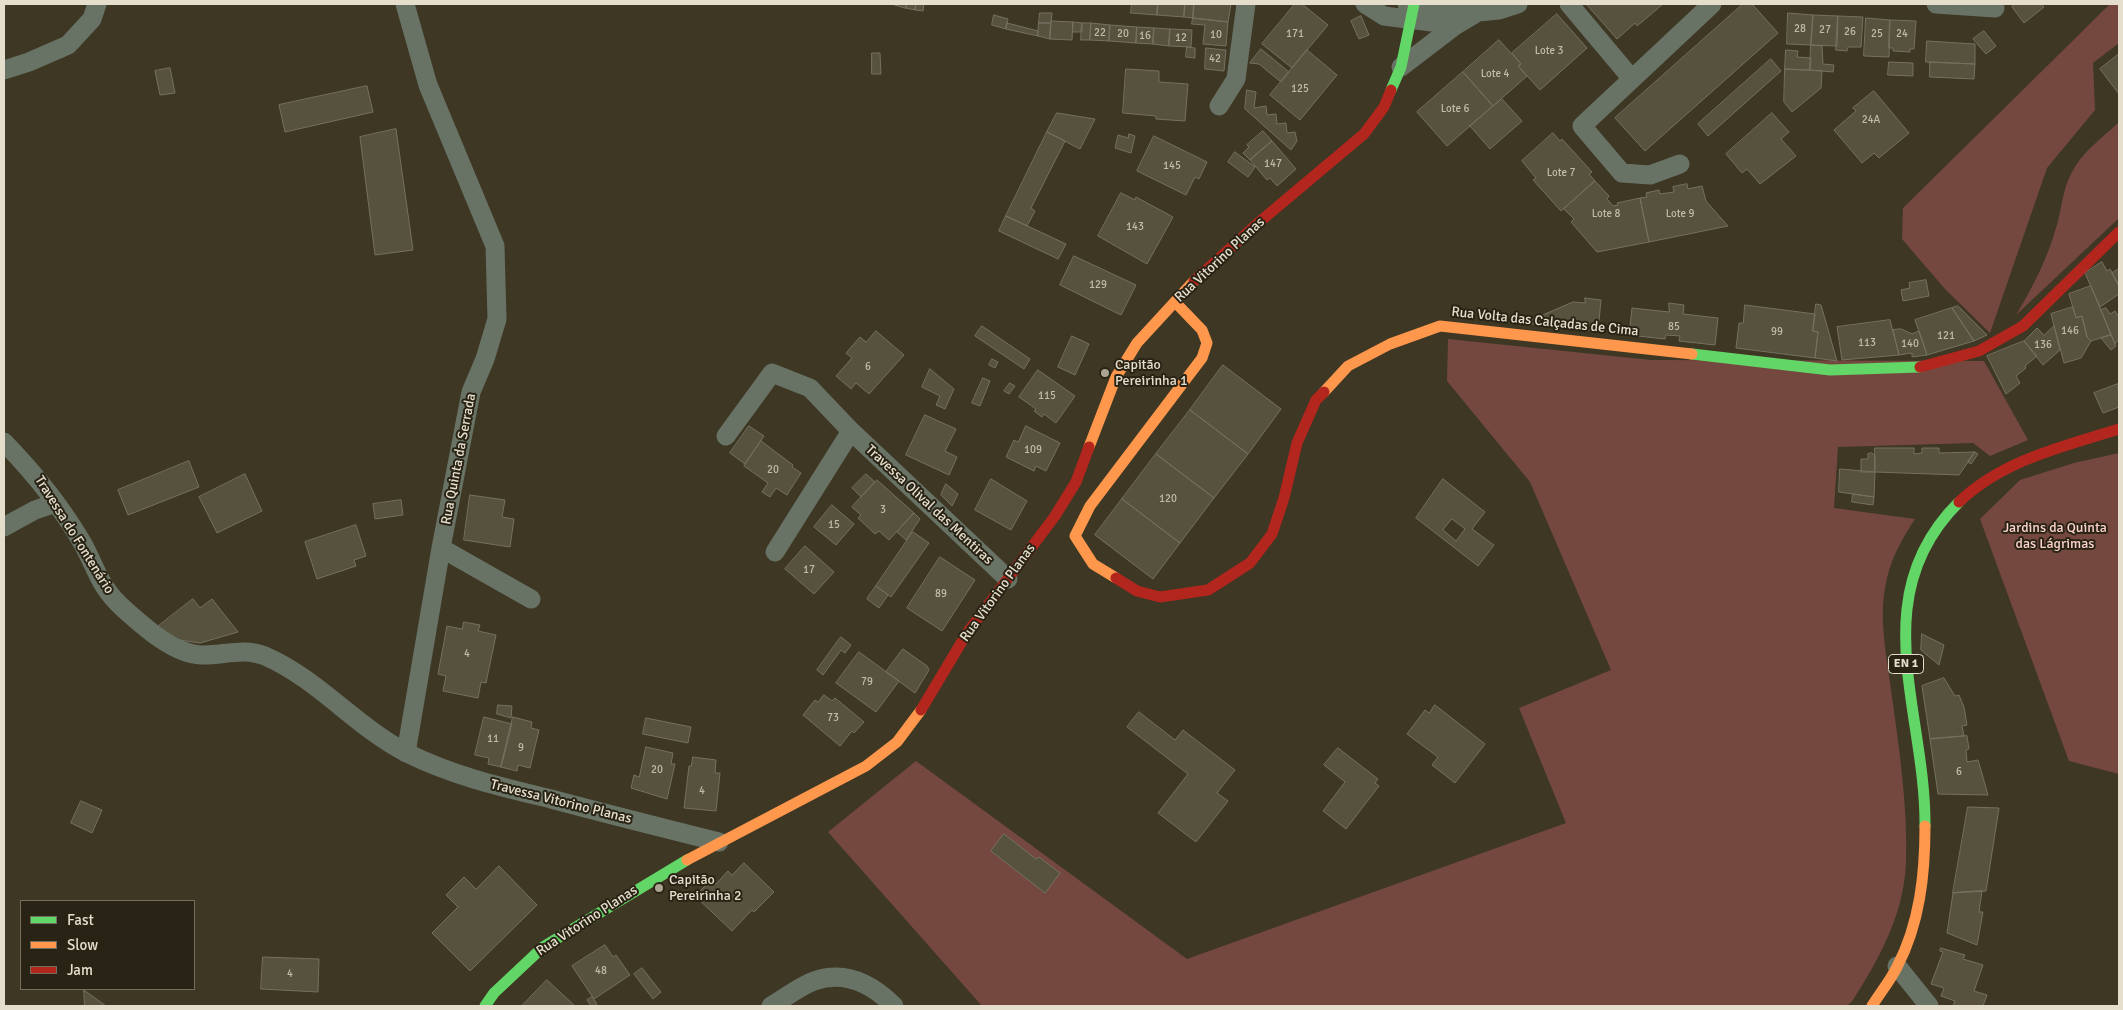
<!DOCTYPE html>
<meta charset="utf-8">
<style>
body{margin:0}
#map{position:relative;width:2123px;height:1010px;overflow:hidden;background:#3e3724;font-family:Signika,sans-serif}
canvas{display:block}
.frame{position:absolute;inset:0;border:5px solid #e5decc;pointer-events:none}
.legend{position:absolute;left:20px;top:900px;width:175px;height:90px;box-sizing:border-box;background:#292315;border:1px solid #746e5e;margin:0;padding:6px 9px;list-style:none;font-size:15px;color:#e5decc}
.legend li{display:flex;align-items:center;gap:10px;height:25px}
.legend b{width:25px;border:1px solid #746e5e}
</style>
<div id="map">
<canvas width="2123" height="1010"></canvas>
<div class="frame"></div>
<ul class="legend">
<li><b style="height:6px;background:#63d668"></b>Fast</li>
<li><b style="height:6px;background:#ff974d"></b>Slow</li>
<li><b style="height:6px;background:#b3261e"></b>Jam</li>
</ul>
</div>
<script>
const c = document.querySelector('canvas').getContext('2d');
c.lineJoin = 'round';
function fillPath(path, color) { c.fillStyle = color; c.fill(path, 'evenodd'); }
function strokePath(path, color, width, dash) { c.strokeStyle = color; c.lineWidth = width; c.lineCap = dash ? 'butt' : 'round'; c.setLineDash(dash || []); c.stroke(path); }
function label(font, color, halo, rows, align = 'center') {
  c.font = font + ' Signika,sans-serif'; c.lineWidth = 4; c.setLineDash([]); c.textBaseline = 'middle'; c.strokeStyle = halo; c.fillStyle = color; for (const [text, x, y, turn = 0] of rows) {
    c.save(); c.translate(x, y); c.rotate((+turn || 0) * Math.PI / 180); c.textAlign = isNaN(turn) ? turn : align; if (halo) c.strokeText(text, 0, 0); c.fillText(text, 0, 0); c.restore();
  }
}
const green = new Path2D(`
 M2110 4H2119V43L2093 63 2095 110 2047 168 1990 333 1945 289 1902 239 1903 208Z
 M2119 122V218L2016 315C2033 287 2047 259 2056 228 2062 209 2062 190 2072 172 2082 152 2103 137 2119 122Z
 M1448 339 1651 360 1984 361 2028 440 1990 456 1973 443 1838 447 1834 508 1915 519C1901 540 1889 562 1885 588 1879 621 1887 657 1891 690 1899 747 1908 806 1906 864 1903 916 1880 957 1853 1000L1847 1006H982L828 832 916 761 1187 959 1566 823 1519 708 1611 670 1530 482 1447 381Z
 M2119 453V774L2069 761 1980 519 2020 480 2074 463Z`);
const building = new Path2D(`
 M892 4H907L906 8Z
 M907 4H916L915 10 906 8Z
 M916 4H924L923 11 915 10Z
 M1132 4H1158L1157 15 1131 13Z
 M1158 4H1185L1184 17 1157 15Z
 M1185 4H1194L1193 18 1184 17Z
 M1194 4H1231L1228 22 1193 18Z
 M1295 4H1302L1328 25 1292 68 1262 44Z
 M1588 4H1663L1637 26 1635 23 1617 39 1587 5Z
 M1743 4H1752L1778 33 1645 151 1615 118Z
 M2016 4H2041L2044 7 2024 23 2012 7Z
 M1040 13H1052L1051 23H1039Z
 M1788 13 1813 15 1811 45 1787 44Z
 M1557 14 1587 48 1540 90 1518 66 1521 64 1512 53Z
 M994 15 1008 19 1006 29 992 25Z
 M1813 15 1838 16 1837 46 1811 45Z
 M1361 16 1369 35 1359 39 1351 21Z
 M1838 16 1863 17 1861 47H1848L1847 51 1836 50Z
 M1193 18 1228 22 1226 46 1203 44 1205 25 1192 24Z
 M1866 18 1890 20 1889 57 1864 56Z
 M1890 20 1916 21 1914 49H1910V52L1893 51V48H1889Z
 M1051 21 1073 22 1072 40 1050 39Z
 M1073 22 1082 23V32H1073Z
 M1007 23 1038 31V36L1006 29Z
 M1039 23H1051L1050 39 1038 36Z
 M1082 23H1091L1090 40H1081Z
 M1091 23 1110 25 1109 41 1090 40Z
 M1110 25 1137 27 1136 43 1109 41Z
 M1137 27 1154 28 1153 44 1136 43Z
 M1154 28 1170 29 1169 46 1153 44Z
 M1170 29 1192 30 1191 47 1169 46Z
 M1984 31 1996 46 1986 54 1973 39Z
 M1499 40 1521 64 1518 66 1527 76 1493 106 1463 72Z
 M1927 41 1975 44V64L1926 62Z
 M1811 45 1822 46 1823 64 1834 65 1833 72 1810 70Z
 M1187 47 1195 48V58L1186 57Z
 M1206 48 1226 50 1224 71 1205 69Z
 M1261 49 1289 72 1281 82 1259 64 1250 63Z
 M1307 50 1337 75 1300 120 1270 95Z
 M1786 50 1798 51 1797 57 1811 58 1810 70 1785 69Z
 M872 53H880L881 74H872Z
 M2119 54V94L2100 69Z
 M1771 59 1781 71 1708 136 1698 124Z
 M1889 62 1913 63V76L1888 75Z
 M1930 62 1975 64 1974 79 1930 77Z
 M170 68 175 93 160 95 155 71Z
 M1126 69 1159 71V82L1188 84 1185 121 1156 119V116L1123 113Z
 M1785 69 1822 71 1821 88 1792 112 1784 102Z
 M1463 72 1493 106 1447 146 1417 112Z
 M367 86 373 112 285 132 279 105Z
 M1247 90 1256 92 1254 108 1266 106 1267 115 1276 114 1277 124 1286 123 1287 133 1295 132 1297 141 1291 150 1245 109Z
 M1874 91 1909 133 1879 158 1874 153 1862 163 1834 130 1856 111 1853 108Z
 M1502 99 1522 121 1490 149 1470 126Z
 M1057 113 1095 119 1080 149 1047 132Z
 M1772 113 1789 132 1781 139 1796 156 1760 184 1747 169 1742 173 1726 154Z
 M396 129 413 250 375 255 360 137Z
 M1263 131 1272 141 1250 160 1243 153 1249 147 1247 145Z
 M1047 132 1065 141 1031 208 1035 211 1027 226 1006 216Z
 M1553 133 1560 141 1562 139 1592 172 1589 174 1595 181 1561 211 1533 180 1536 178 1522 161Z
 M1129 134 1135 136 1131 153 1115 148 1118 135 1128 138Z
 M1154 136 1207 162 1199 179 1195 177 1186 195 1137 171Z
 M1272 141 1296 169 1277 186 1270 178 1267 180 1250 160Z
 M1235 152 1255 167 1248 177 1228 162Z
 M1595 181 1609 196 1607 199 1613 206 1618 205 1617 203 1640 198 1649 242 1597 252 1571 222 1574 219 1564 209Z
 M1687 184 1688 189 1702 186 1706 201 1728 226 1649 242 1640 198 1647 197 1646 193 1659 190 1660 194 1674 192 1673 187Z
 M1121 193 1135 200 1136 197 1173 217 1147 264 1098 236Z
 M1006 216 1066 244 1058 259 999 231Z
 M1074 256 1136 285 1121 315 1060 285Z
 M2102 262 2107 271 2110 269 2119 286V294L2100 307 2085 273Z
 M2119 269V286L2112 273Z
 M1926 280 1929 296 1903 301 1901 290 1910 288 1909 283Z
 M2091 286 2111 335 2091 341 2087 337 2082 316 2076 318 2069 294Z
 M1585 298 1601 300 1598 331 1524 323 1573 302 1585 303Z
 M1669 303 1684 305 1683 314 1718 318 1715 345 1679 341 1680 336 1666 335 1665 339 1629 335 1632 308 1669 312Z
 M1816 304 1821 305 1837 361 1815 358 1818 332 1813 331Z
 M1745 305 1815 314 1813 331 1818 332 1815 358 1736 348 1739 323H1743Z
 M1958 306 1987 335 1974 341 1952 308Z
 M2073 307 2076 318 2082 316 2087 337 2091 341 2081 358 2064 363 2051 314Z
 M1952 308 1974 341 1927 355 1915 320Z
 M2106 308 2110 314 2115 311 2119 317V339L2115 344 2101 310Z
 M1890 320 1899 355 1842 360 1837 327Z
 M982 326 1030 359 1024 369 975 336Z
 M2054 326 2060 350 2043 365 2024 341 2037 328 2044 335Z
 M1901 329 1912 334 1919 331 1927 355 1912 357V353L1899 355 1893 330Z
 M876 331 904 355 869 394 856 383 851 389 836 376 852 358 846 353 860 337 866 342Z
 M2111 335 2116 346 2111 350 2101 338Z
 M1072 336 1089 344 1075 375 1058 367Z
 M2024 341 2037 356 2025 366 2026 368 2016 376 2020 383 2006 394 1987 356Z
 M992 359 998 362 995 368 989 365Z
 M1223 365 1281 409 1248 454 1190 410Z
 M930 369 954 389 945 409 936 405 940 396 922 387Z
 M1038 370 1075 396 1056 423 1044 414 1042 417 1034 411 1036 409 1019 397Z
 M983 378 990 381 980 406 972 403Z
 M1010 383 1015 386 1009 394 1004 391Z
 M2118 384 2119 407 2103 413 2094 393Z
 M1190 410 1248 454 1214 498 1156 454Z
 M925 415 956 429 945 451 957 457 949 475 906 455Z
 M749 426 764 436 745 464 730 453Z
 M1026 426 1060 443 1046 471 1036 466 1034 471 1006 457 1014 440 1018 442Z
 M761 441 793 465 792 467 801 473 787 495 776 488 770 497 762 492 768 483 744 466Z
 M1875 448H1914V454L1922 453V448H1939V453L1975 452 1959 475 1875 472Z
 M1975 452 1978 454 1971 464 1968 462Z
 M1872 453 1875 456V472H1861V459H1868V454Z
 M1156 454 1214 498 1180 543 1122 499Z
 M189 461 199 487 128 515 118 490Z
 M1840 469 1875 472 1874 497 1839 492Z
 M245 474 262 511 217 533 199 497Z
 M866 474 875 482 861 497 852 488Z
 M991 479 1027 501 1011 530 975 510Z
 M1443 479 1485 512 1472 529 1494 545 1478 566 1416 518ZM1452 519 1465 529 1456 541 1443 530Z
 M877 480 914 513 889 540 879 531 875 534 858 518 861 515 852 507Z
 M946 484 958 494 952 506 941 495Z
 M1853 494 1874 497 1873 505 1852 502Z
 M470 495 505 500 502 517 514 519 510 547 464 540Z
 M1122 499 1180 543 1153 579 1095 535Z
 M401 500 403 515 375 519 373 504Z
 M832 505 854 524 836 545 814 527Z
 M914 513 920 519 906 540 897 532Z
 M356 525 366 556 354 560 356 566 317 579 305 542Z
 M913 532 929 543 891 597 876 586Z
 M805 546 834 572 814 594 785 569Z
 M940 557 975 580 942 631 907 608Z
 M876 586 888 595 879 608 867 599Z
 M193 599 200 608 212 599 238 632 200 643 172 639 156 628Z
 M464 622 480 625 478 631 496 635 486 683 481 682 478 698 443 691 446 676 438 674 447 626 462 629Z
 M1922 634 1944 645 1939 665 1921 650Z
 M841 637 851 645 845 653 841 650 823 675 817 670Z
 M903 649 927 666 929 670 915 693 886 672Z
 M859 652 899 681 876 712 836 683Z
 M1944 678 1955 696 1959 695 1964 707 1967 725 1962 726 1964 736 1930 739 1922 686Z
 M824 695 832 701 835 698 864 722 854 733 852 731 840 746 803 715 815 700 818 702Z
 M498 705 512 706 511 718 497 714Z
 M1435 705 1485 744 1455 783 1432 765 1438 757 1407 734 1425 710 1429 713Z
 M1139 712 1175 740 1183 730 1235 770 1217 793 1228 801 1196 842 1158 813 1188 774 1127 727Z
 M484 717 512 724 501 767 488 764 489 758 475 755Z
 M513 717 532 722 531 728 539 730 530 768 518 765 517 771 501 767Z
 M646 718 691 727 688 743 643 734Z
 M1967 736 1969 749 1966 750 1967 762 1978 760 1988 795 1938 794 1930 739Z
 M646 747 673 753 671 764H675L667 799 631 788 634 775 639 777Z
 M1338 748 1378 779 1375 783 1379 786 1346 829 1323 811 1345 782 1324 765Z
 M693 757 716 760 715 773H720L716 811 684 808 689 766H691Z
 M81 801 102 810 92 833 71 823Z
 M1968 807 1999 808 1986 891 1953 893Z
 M1004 834 1036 859 1039 857 1060 873 1045 893 991 851Z
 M744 863 774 892 754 912 752 910 732 931 695 896 711 880 716 884 728 871 732 875Z
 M499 866 537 905 470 971 432 933 458 907 446 895 464 877 476 889Z
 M1982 891 1979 912H1983L1977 945 1947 933 1953 893Z
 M605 945 613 957 616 955 630 975 594 999 572 966Z
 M1941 948 1965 955 1963 959 1983 965 1974 991 1987 995 1983 1006H1953L1955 1001 1941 996 1944 988 1931 984 1943 952 1940 951Z
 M263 957 319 959 318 992 261 989Z
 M642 968 661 992 653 999 634 974Z
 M547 980 575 1006H522Z
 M84 990 106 1006H85Z
 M592 997 597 1004 594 1006H591L587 1000Z`);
const street = new Path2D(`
 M405 4 428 85 495 246 497 319 485 359 471 392 441 548 406 753
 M1365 4 1384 16 1456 25
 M1407 4 1478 12
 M1569 4 1632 79
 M1936 4 1995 8
 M1401 67 1456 25 1478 12 1499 10 1518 4
 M4 70 29 62 68 45 92 19 97 4
 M1219 106 1236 79 1246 4
 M1680 164 1650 175 1622 173 1582 126 1712 4
 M726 436 772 373 810 388 851 431 1008 579
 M4 442C34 473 61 506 83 544 97 570 100 588 124 609 144 627 174 654 201 655 222 656 243 647 265 656 318 679 356 727 407 753 453 776 502 787 551 799 607 814 663 828 719 842
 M4 527 35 510 56 503
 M441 548 531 599
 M775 552 851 431
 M1897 966 1929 1006
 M771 1006C785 998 800 986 814 981 845 970 872 984 894 1006`);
const fast = new Path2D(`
 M1391 90 1401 67 1414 4
 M1692 354 1830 370 1920 367
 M1925 826C1926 712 1863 597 1959 502
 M485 1006 494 993 543 947 687 860`);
const slow = new Path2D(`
 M1324 392 1348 366 1390 344 1440 326 1692 354
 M1089 447 1116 377 1137 343 1194 281
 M1116 578 1093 564 1075 536 1090 506 1202 358 1207 343 1202 330 1175 302
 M687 860 866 766 897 742 921 710
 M1872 1006C1880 993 1890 981 1897 967 1920 923 1925 874 1925 826`);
const jam = new Path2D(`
 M1194 281 1257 224 1364 134 1384 107 1391 90
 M1920 367 1979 351 2023 326 2119 232
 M1959 502C2003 460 2062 447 2119 429
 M1116 578 1137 591 1160 597 1208 590 1250 563 1272 534 1284 498 1297 443 1316 400 1324 392
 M921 710 967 633 1055 516 1076 482 1089 447`);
const markers = [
 [1105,373,5,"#aba491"],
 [659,888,5,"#aba491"]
];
const numberNames = [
 ["28",1800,29],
 ["27",1825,30],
 ["26",1850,32],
 ["22",1100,33],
 ["20",1123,34],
 ["171",1295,34],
 ["25",1877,34],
 ["24",1902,34],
 ["10",1216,35],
 ["16",1145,36],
 ["12",1181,38],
 ["Lote 3",1549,51],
 ["42",1215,59],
 ["Lote 4",1495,74],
 ["125",1300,89],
 ["Lote 6",1455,109],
 ["24A",1871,120],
 ["147",1273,164],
 ["145",1172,166],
 ["Lote 7",1561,173],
 ["Lote 8",1606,214],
 ["Lote 9",1680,214],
 ["143",1135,227],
 ["129",1098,285],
 ["85",1674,327],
 ["146",2070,331],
 ["99",1777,332],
 ["121",1946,336],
 ["113",1867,343],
 ["140",1910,344],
 ["136",2043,345],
 ["6",868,367],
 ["115",1047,396],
 ["109",1033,450],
 ["20",773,470],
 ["120",1168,499],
 ["3",883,510],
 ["15",834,525],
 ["17",809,570],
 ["89",941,594],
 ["4",467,654],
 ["79",867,682],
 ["73",833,718],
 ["11",493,739],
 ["9",521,748],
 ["20",657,770],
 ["6",1959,772],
 ["4",702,791],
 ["48",601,971],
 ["4",290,974]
];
const shields = [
 [1906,664,35]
];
const shieldNames = [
 ["EN 1",1906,664]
];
const streetNames = [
 ["Rua Vitorino Planas",1220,260,-43],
 ["Rua Volta das Calçadas de Cima",1545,322,6],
 ["Rua Quinta da Serrada",459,459,-79],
 ["Travessa Olival das Mentiras",929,505,43],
 ["Travessa do Fontenário",74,535,58],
 ["Rua Vitorino Planas",998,593,-54],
 ["Travessa Vitorino Planas",561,802,14],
 ["Rua Vitorino Planas",587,921,-33]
];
const poiNames = [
 ["Capitão",1115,365],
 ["Pereirinha 1",1115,381],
 ["Capitão",669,880],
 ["Pereirinha 2",669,896]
];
const parkNames = [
 ["Jardins da Quinta",2055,528],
 ["das Lágrimas",2055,544]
];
fillPath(green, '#74483f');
fillPath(building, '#56523d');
strokePath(building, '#747161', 1);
strokePath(street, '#687366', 19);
strokePath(fast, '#63d668', 11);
strokePath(slow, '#ff974d', 11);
strokePath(jam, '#b3261e', 11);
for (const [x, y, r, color] of markers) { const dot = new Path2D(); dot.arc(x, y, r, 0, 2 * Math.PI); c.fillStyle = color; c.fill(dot); strokePath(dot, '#292315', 2); }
label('11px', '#c1bba8', null, numberNames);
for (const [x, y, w] of shields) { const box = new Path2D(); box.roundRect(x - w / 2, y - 9.5, w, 19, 4); c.fillStyle = '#292315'; c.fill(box); strokePath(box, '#e5decc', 1); }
label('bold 12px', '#e5decc', null, shieldNames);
label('14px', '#e5decc', '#292315', streetNames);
label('14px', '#e5decc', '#292315', poiNames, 'left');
label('14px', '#fcd2cb', '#292315', parkNames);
</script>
